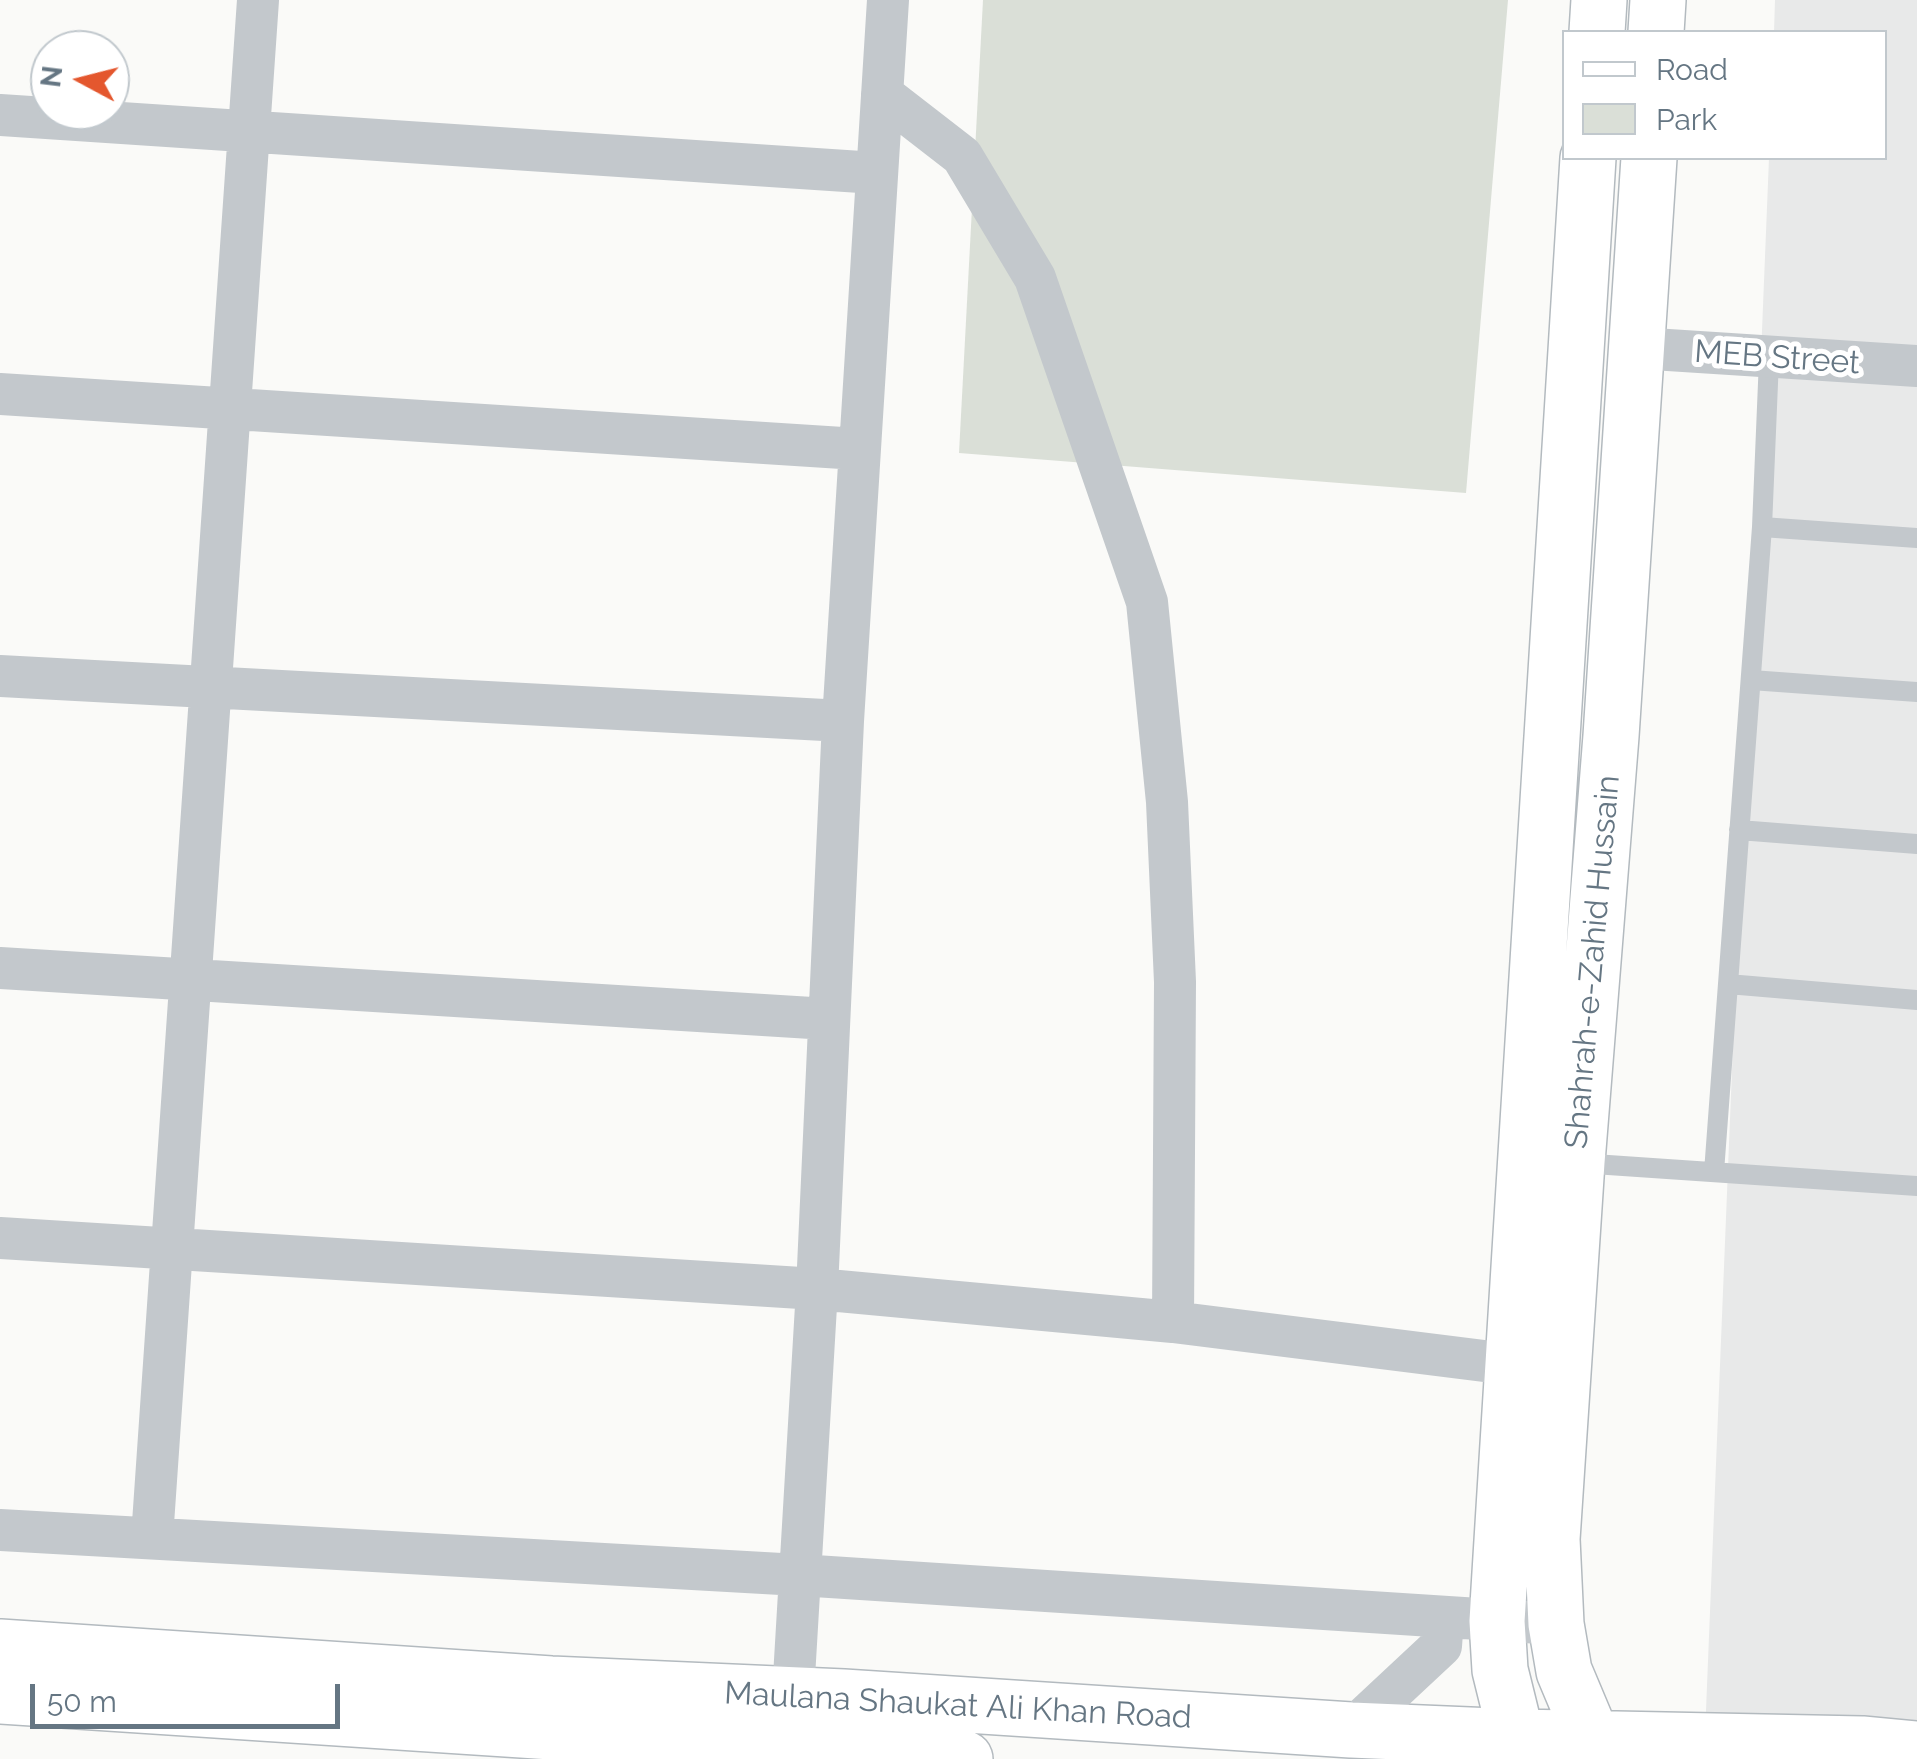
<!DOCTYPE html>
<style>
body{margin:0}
#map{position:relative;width:1917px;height:1759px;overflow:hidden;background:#fafaf8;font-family:Raleway,sans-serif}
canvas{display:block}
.legend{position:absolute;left:1562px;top:30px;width:325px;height:130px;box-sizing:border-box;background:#fff;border:2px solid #c1c8cd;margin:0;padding:12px 18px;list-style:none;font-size:30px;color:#657683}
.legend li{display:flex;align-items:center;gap:20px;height:50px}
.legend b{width:50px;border:2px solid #c1c8cd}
.north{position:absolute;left:30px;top:30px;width:100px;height:100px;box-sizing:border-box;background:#fff;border:2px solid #c1c8cd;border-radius:50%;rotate:277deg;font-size:28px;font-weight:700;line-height:40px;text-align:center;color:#657683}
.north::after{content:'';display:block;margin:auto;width:35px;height:45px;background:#e4572e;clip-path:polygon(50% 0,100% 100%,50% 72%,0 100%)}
.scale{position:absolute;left:30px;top:1684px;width:310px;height:45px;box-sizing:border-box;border:5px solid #657683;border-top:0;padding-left:12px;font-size:30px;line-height:35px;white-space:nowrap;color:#657683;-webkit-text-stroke:8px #fff;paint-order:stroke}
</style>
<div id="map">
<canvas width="1917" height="1759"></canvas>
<ul class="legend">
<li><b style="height:12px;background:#fff"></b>Road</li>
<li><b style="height:28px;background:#dadfd7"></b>Park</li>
</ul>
<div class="north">N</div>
<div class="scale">50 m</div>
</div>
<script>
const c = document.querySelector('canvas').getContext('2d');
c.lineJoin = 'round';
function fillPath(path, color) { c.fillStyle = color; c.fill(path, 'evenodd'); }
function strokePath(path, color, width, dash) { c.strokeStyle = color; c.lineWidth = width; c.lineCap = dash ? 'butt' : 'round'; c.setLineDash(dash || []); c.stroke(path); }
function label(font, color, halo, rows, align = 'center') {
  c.font = font + ' Raleway,sans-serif'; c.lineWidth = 10; c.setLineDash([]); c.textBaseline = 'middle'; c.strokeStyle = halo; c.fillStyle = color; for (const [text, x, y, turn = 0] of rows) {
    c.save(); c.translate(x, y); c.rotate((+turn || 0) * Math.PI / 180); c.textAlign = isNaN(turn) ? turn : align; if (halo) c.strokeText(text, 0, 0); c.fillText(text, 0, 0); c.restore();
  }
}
const built = new Path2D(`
 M1775 0H1917V1759H1704L1769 158H1884V32H1774Z`);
const green = new Path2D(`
 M983 0H1508L1466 493 959 453Z`);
const service = new Path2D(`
 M1762 527 1917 538
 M1751 680 1917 692
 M1739 830 1917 844
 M1728 984 1917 1000
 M1579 1163 1917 1186
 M1714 1172 1762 527 1769 359`);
const minor = new Path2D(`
 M882 94 962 156 1035 278 1147 602 1167 802 1175 982 1173 1322
 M0 115 876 173
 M1637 348 1917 366
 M0 394 858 449
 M0 676 843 721
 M0 968 828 1019
 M0 1238 817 1289 1173 1322 1516 1365
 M0 1530 799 1575 1556 1624
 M152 1538 258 0
 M793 1694 817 1289 843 721 888 0
 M1351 1730 1441 1646 1443 1618`);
const secondary = new Path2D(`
 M1597 32 1599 0
 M1656 32 1658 0
 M0 1647 551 1684 844 1697 1351 1730 1517 1737 1862 1744 1917 1749
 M0 1696 965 1759
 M1522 1759 1500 1670 1497 1621 1588 158
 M1601 1759 1564 1671 1556 1624 1552 1539 1577 1162 1611 736 1649 158`);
const streetNames = [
 ["MEB Street",1777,358,4],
 ["Shahrah-e-Zahid Hussain",1593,962,-85],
 ["Maulana Shaukat Ali Khan Road",958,1706,3]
];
fillPath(built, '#e8e9e9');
fillPath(green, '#dadfd7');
strokePath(secondary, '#b3babf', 58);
strokePath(service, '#c3c8cc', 20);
strokePath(minor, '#c3c8cc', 42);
strokePath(secondary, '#fff', 55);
label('32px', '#657683', '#fff', streetNames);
</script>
